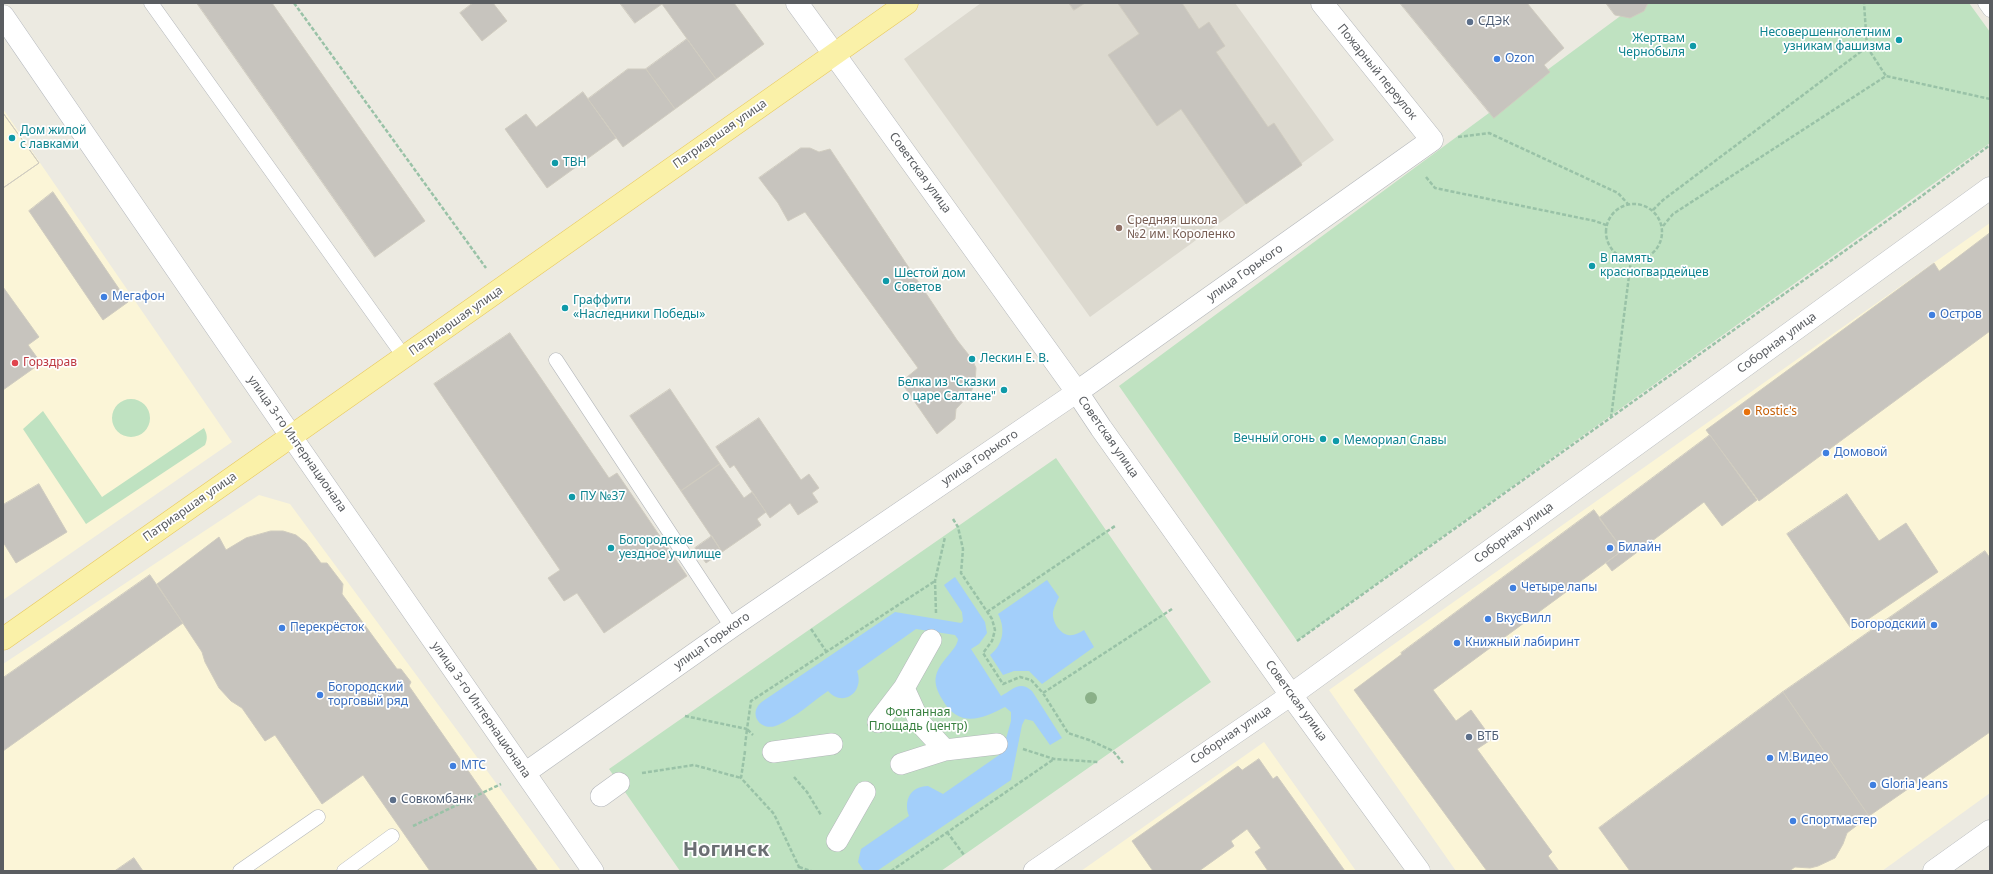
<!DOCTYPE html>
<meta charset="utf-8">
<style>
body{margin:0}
#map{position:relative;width:1993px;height:874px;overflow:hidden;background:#eceae1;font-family:"Noto Sans",sans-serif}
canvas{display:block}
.frame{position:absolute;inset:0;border:4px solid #5a5d61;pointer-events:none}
</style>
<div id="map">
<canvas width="1993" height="874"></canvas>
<div class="frame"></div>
</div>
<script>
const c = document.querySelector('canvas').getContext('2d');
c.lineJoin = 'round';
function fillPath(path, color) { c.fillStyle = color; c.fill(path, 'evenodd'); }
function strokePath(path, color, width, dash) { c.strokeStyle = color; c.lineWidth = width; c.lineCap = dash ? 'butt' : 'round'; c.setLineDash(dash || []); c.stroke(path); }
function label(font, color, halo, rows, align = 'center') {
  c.font = font + ' "Noto Sans",sans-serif'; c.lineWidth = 3.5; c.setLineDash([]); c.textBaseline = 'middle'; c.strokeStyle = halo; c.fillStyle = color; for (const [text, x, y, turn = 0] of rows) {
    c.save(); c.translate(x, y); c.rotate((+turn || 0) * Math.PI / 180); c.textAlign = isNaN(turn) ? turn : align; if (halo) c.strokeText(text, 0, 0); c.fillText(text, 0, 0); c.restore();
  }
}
const commercial = new Path2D(`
 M3 109 232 442 3 600Z
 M1990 223V793L1882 871H1456L1329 690Z
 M259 495 290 504 561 871H3V664Z
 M1264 742 1356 871H1081Z`);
const education = new Path2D(`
 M981 3H1235L1334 140 1090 317 904 59Z`);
const green = new Path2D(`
 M1638 3H1969L1990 32V143L1297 641 1119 386Z
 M112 418a19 19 0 1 1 38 0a19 19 0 1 1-38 0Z
 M43 411 102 497 204 428C207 434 208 438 205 445L86 524 23 429Z
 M1056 458 1211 682 941 871H680L609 769Z`);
const water = new Path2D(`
 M955 577 985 622 987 633 979 644 971 649 1001 696C1013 690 1019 680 1032 691L1062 738 1050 745 1033 721 1025 719 1022 725 1011 780 877 871H864L858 862 861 849 909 816C903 800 911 786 928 786L943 794 1002 753 1011 721V712L1005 707C981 720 958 728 942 699 938 693 934 683 936 676 940 660 957 650 958 639L955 635 916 629 857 671C865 692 843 708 828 691 812 702 796 717 778 725 761 733 746 713 763 701L895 612 961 623 963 621 962 612 944 585Z
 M1047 580 1059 597C1057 601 1054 607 1053 612 1052 621 1059 633 1068 635 1074 636 1079 633 1084 630L1094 647 1042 684 1029 671H1014L1003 675 990 655C1003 645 1006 629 998 614Z`);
const building = new Path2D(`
 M197 3H272L425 221 375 257Z
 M473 3H493L507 21 482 41 460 13Z
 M620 3H734L764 44 716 79 662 4 635 23Z
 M1069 3H1085L1074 10Z
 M1118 3H1182L1199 29 1209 22 1225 46 1216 52 1268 127 1274 123 1302 165 1246 204 1181 109 1157 126 1108 55 1139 34Z
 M1400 3H1527L1564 48 1544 65 1550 72 1494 118Z
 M1606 3H1648L1644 11 1630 18 1615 15Z
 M687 39 716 79 675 109 646 69Z
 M628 69H646L675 109 623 147 588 99Z
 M583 92 616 138 547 188 505 129 526 114 536 127Z
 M3 113 39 163 3 188Z
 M3 113 39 163 3 188Z
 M801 148H810L819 152 830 149 957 340 972 359 976 368 975 383 970 394 956 409 955 419 937 434 901 382 918 368 805 212 788 221 778 203 759 178Z
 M53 192 128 302 103 320 29 211Z
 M1990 233V331L1759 501 1706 430 1934 263 1939 271Z
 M3 287 39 337 28 345 41 363 3 390Z
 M510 333 609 478 617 473 687 576 604 633 577 593 564 601 548 578 560 570 434 384Z
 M670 389 720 464 681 491 630 416Z
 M759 418 801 480 809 474 819 488 812 493 818 502 798 515 790 503 770 518 734 465 730 468 716 447Z
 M1710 435 1757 500 1722 526 1704 502 1612 571 1606 563 1623 550 1599 518Z
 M720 464 744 498 752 492 766 512 757 519 761 525 722 552 681 491Z
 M39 484 67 532 16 563 3 542V505Z
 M1847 494 1879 541 1906 523 1938 572 1852 630 1787 534Z
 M1594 510 1623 550 1433 690 1456 721 1471 710 1492 739 1477 749 1552 852 1548 856 1559 871H1487L1354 690 1402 654 1401 653Z
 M271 531H283L296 535 306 543 321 563H327L343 584 342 594 397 669H401L411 682 409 686 538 871H430L363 775 322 804 275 735 265 741 242 708 231 701 219 688 205 662 202 652 157 584 219 537 226 550 246 538Z
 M712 536 722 552 706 563 695 548Z
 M1985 551 1990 558V732L1869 816 1783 692Z
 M150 575 183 623 3 751V678Z
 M1783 692 1869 816 1847 833 1843 844 1835 858 1818 866 1810 868 1795 867 1789 871H1630L1599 828Z
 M1259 759 1273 779 1277 776 1345 871H1268L1255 852 1261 848 1247 829 1231 841 1234 846 1199 871H1153L1132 841 1238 766 1242 770Z
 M134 858 143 871H115Z`);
const path = new Path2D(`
 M294 3 486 268
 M1867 47 1886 76
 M1458 137 1489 133 1618 193 1628 204
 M1426 177 1435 188 1595 221 1606 225
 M1606 232a28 28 0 1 1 56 0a28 28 0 1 1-56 0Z
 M1653 210 1663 200 1867 47 1864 3
 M1663 226 1673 214 1886 76 1990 99
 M1611 418 1631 260
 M953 519 958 527 963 549 961 573 992 619 995 630 992 641 983 653 1003 684 1020 677 1031 680 1043 693 1068 733 1089 740 1113 751 1123 763
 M987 612 1115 526
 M936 613 935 581 945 537
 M811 629 826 651
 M1297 641 1919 198 1990 145
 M1043 693 1172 609
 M685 716 747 729 751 701 935 581
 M745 746 747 729 753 735
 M1023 749 1054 759 1098 762
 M745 751 741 778 774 814 799 867 798 871
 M642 773 694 765 741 778
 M794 777 807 792 821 815
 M413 826 501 784
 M947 832 964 855
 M799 867 811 871
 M891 871 1054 759`);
const service = new Path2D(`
 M151 3 405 358
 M1985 3 1990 10
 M556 360 732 627
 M240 871 318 817
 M344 871 392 836`);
const pedestrian = new Path2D(`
 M291 436 593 871
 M931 640 904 688 920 723 945 750 997 744
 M878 722 904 688
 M773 752 832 744
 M901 764 945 750
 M525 773 732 627 1077 392
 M601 796 619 783
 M837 841 865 792
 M1034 871 1291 695`);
const minor = new Path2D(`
 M797 3 834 54
 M1077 392 1432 140 1322 3
 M1291 695 1990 188`);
const tertiary = new Path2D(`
 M834 54 1077 392 1101 428 1291 695 1419 871
 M1934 871 1990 831`);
const secondary = new Path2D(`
 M3 16 291 436`);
const primary = new Path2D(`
 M3 639 907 3`);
const trees = [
 [1091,698]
];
const markers = [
 [1470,22,4,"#5c6f8a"],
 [1899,40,4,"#0f9aa8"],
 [1693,46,4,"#0f9aa8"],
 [1497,59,4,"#3f7fe0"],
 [12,138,4,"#0f9aa8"],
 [555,163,4,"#0f9aa8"],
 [1119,228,4,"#8d6e63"],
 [1592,266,4,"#0f9aa8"],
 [886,281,4,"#0f9aa8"],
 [104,297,4,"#3f7fe0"],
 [565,308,4,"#0f9aa8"],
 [1932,315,4,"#3f7fe0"],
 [972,359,4,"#0f9aa8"],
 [15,363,4,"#e0444e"],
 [1004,390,4,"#0f9aa8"],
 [1747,412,4,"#e8710a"],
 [1323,439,4,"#0f9aa8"],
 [1336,441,4,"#0f9aa8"],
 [1826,453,4,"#3f7fe0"],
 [572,497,4,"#0f9aa8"],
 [611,548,4,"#0f9aa8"],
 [1610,548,4,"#3f7fe0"],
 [1513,588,4,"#3f7fe0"],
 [1488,619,4,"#3f7fe0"],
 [1934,625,4,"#3f7fe0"],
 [282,628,4,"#3f7fe0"],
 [1457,643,4,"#3f7fe0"],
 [320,695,4,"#3f7fe0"],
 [1469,737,4,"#5c6f8a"],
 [1770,758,4,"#3f7fe0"],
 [453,766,4,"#3f7fe0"],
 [1873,785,4,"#3f7fe0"],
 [393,800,4,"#5c6f8a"],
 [1793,821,4,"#3f7fe0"]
];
const serviceNames = [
 ["СДЭК",1478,22],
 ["ВТБ",1477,737],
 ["Совкомбанк",401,800]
];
const cultureNames = [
 ["Несовершеннолетним",1891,33,"right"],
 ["узникам фашизма",1891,47,"right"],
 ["Жертвам",1685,39,"right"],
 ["Чернобыля",1685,53,"right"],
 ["Дом жилой",20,131],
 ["с лавками",20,145],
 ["ТВН",563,163],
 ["В память",1600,259],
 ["красногвардейцев",1600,273],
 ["Шестой дом",894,274],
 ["Советов",894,288],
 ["Граффити",573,301],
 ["«Наследники Победы»",573,315],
 ["Лескин Е. В.",980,359],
 ["Белка из \"Сказки",996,383,"right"],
 ["о царе Салтане\"",996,397,"right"],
 ["Вечный огонь",1315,439,"right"],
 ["Мемориал Славы",1344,441],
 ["ПУ №37",580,497],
 ["Богородское",619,541],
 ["уездное училище",619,555]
];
const shopNames = [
 ["Ozon",1505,59],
 ["Мегафон",112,297],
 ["Остров",1940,315],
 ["Домовой",1834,453],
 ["Билайн",1618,548],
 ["Четыре лапы",1521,588],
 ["ВкусВилл",1496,619],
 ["Богородский",1926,625,"right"],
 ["Перекрёсток",290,628],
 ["Книжный лабиринт",1465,643],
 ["Богородский",328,688],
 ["торговый ряд",328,702],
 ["М.Видео",1778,758],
 ["МТС",461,766],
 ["Gloria Jeans",1881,785],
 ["Спортмастер",1801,821]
];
const streetNames = [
 ["Пожарный переулок",1377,72,51],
 ["Патриаршая улица",720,134,-35],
 ["Советская улица",920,173,54],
 ["улица Горького",1245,273,-35],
 ["Патриаршая улица",456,321,-35],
 ["Соборная улица",1777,343,-36],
 ["Советская улица",1108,437,55],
 ["улица 3-го Интернационала",297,444,55],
 ["улица Горького",980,458,-34],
 ["Патриаршая улица",190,507,-35],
 ["Соборная улица",1514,533,-36],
 ["улица Горького",712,641,-35],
 ["Советская улица",1296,701,54],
 ["улица 3-го Интернационала",481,710,55],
 ["Соборная улица",1231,735,-34]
];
const educationNames = [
 ["Средняя школа",1127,221],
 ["№2 им. Короленко",1127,235]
];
const healthNames = [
 ["Горздрав",23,363]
];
const foodNames = [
 ["Rostic's",1755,412]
];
const parkNames = [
 ["Фонтанная",918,713],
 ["Площадь (центр)",918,727]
];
const townNames = [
 ["Ногинск",726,850]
];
fillPath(commercial, '#fbf5d7');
fillPath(education, '#dcd9cf');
fillPath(green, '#bfe2c1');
fillPath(water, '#a3cffa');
fillPath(building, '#c7c4be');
strokePath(building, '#d0ccc0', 1);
strokePath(service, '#b4b7bb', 15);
strokePath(pedestrian, '#b4b7bb', 22);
strokePath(minor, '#b4b7bb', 23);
strokePath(tertiary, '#b4b7bb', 23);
strokePath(secondary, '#b5b8bd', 23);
strokePath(primary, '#e8c95e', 23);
strokePath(path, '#99c2a7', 2.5, [4, 2]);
strokePath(service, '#fff', 14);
strokePath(pedestrian, '#fff', 21);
strokePath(minor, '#fff', 22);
strokePath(tertiary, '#fff', 22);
strokePath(secondary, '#fff', 22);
strokePath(primary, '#faf1a8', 22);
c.fillStyle = '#8ab088';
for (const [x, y] of trees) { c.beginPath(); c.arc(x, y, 6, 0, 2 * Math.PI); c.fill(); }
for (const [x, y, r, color] of markers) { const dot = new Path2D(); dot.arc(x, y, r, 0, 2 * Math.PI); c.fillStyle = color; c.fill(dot); strokePath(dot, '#fff', 1.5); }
label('12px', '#4e5e75', '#fff', serviceNames, 'left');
label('12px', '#0d838f', '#fff', cultureNames, 'left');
label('12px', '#366cbe', '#fff', shopNames, 'left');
label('12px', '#5a5d61', '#fff', streetNames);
label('12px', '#785e54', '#fff', educationNames, 'left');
label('12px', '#be3a42', '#fff', healthNames, 'left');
label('12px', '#c56008', '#fff', foodNames, 'left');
label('12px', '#398140', '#fff', parkNames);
label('bold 20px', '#6b6f73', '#fff', townNames);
</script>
